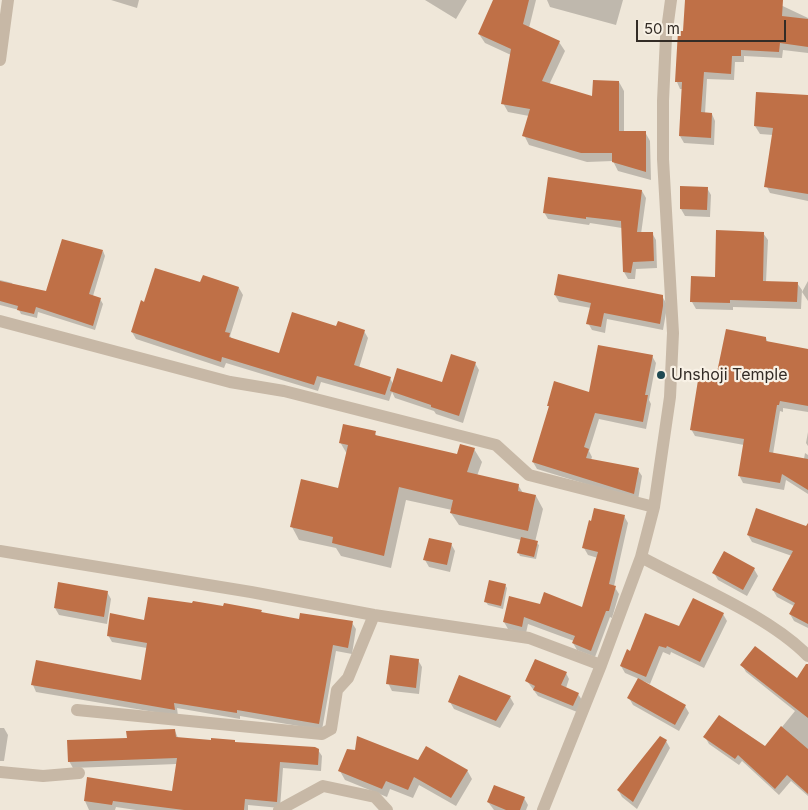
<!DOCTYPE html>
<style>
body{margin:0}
#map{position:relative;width:808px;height:810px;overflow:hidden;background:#efe7d9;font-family:Inter,sans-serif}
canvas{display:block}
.scale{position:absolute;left:636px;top:20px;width:150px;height:22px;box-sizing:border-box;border:2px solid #332c26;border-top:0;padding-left:6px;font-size:15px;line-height:18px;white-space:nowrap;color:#332c26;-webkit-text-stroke:4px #f8f1e5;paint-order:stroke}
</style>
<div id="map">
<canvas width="808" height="810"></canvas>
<div class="scale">50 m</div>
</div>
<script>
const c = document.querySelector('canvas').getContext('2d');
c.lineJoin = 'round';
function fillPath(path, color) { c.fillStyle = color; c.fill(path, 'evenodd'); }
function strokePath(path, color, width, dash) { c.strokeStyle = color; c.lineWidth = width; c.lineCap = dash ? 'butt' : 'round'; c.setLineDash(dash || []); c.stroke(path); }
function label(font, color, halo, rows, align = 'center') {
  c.font = font + ' Inter,sans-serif'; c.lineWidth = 4.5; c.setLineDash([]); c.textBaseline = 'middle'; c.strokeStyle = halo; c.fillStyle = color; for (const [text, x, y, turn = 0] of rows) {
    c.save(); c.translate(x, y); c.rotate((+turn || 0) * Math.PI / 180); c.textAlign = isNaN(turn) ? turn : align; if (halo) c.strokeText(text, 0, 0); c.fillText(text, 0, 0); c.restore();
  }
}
const shadow = new Path2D(`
 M111 0H139L137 8Z
 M425 0H467L456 19Z
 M496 0H536L529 28 559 42 565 51 549 85 594 98 619 82 624 91V132H645L650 141 651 180 618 171 613 161 587 162 529 145 524 135 529 116 508 112 503 103 511 55 485 43 479 34Z
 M547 0H623L616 25 550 7Z
 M686 0H770L808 18V53L783 50 782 58 744 56V62H735L734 80 707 79 705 114H712L715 121 714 145 684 143 680 136 683 89H680L677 82 684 32Z
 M808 96V201L770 193 766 185 773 135 760 134 755 126Z
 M707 188 711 195 710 217 685 216 681 209Z
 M642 191 646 198 641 234 652 233 656 240 657 268 636 269 635 279H628L624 272 622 228 590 223 589 225 548 219 544 212Z
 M763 233 768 240 766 282 797 283 802 290 801 309 733 307V310L696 309 692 302Z
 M103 251 105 256 93 296 100 299 103 304 95 330 38 312 37 318 21 314 19 310 0 305V280L12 283 13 285 47 293Z
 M808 281V301L802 292Z
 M201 284 239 288 243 295 230 336 232 339 280 355 337 328 364 331 368 338 359 368 390 378 393 384H443L475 363 479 370 463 423 436 414 434 411 395 398 392 392 389 401 321 382 318 391 226 363 224 368 136 339 132 332 145 303Z
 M555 295 662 296 666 303V313L663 330 607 319 605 333 592 330 588 323 591 308 559 302Z
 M766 338 768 343 808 350V412L783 408V412L780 411 773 454 804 459 805 453 808 455V494L786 480 784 490 743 483 739 475 744 445 695 436 691 429 717 379Z
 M652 356 656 363 649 400 651 404 646 429 599 419 589 451 592 457 591 460 638 470 642 476 638 500 537 469 533 462 550 409 548 405 590 394Z
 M808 432V446L806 443Z
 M375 433 377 437 458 456 474 449 482 462 477 476 518 485 523 493 536 496 543 509 535 542 539 545 536 559 520 556 518 552 521 540 459 525 451 513 452 510 406 500 391 568 341 556 336 548 299 540 292 527 339 489 347 454 340 442Z
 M624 516 628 523 614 586 619 594 612 618 610 617 595 657 577 650 573 643 574 641 528 624 526 633 508 629 504 622 541 605 583 608 598 558 588 555 584 548Z
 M808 525V628L794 621 790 614 794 606 777 597 773 590 792 556 752 542 748 535 806 527Z
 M451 544 455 551 450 572 429 567 425 560Z
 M754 569 758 576 747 596 718 580 714 573Z
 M505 585 507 588 503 609 488 605 486 602Z
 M107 592 111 599 107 624 59 615 55 608Z
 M224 608 261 611 263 614 300 621 352 623 356 629 352 654 336 651 322 730 240 716V719L177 708 178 716 36 692 33 685 142 681 147 648 112 642 108 635 145 621Z
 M723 614 727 621 704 668 671 652 670 655 663 652 650 684 643 681 642 682 685 706 689 713 679 731 633 705 629 698 639 679 625 673 621 666 631 652 679 627Z
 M418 660 422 667 419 694 392 691 388 683Z
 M742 665 808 683V796L791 781 779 795 742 761 739 765 709 744 705 737 765 748 795 711 746 672Z
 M566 673 569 679 566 688 578 694 582 700 577 712 538 696 527 681Z
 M510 697 514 704 500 728 454 709 450 702Z
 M0 728H4L8 735 4 761H0Z
 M175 731 178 738 318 750 322 756 321 771 283 768 280 808 248 805V810H136L116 807 115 810H89L85 801 173 792 177 764 73 768 69 761 128 739Z
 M666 741 670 748 637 809 622 797 618 790Z
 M356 751 467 770 472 779 456 806 419 785 413 798 390 789 387 797 345 780 340 771Z
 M524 798 528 805 526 810H494L488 802Z`);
const building = new Path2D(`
 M493 0H529L523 24 560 41 542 81 592 96 593 80 619 81V131H646V172L612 162V153H581L522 136 530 109 501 104 511 49 478 34Z
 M685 0H783L782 16 808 19V47L780 43 779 52 741 50V56H732L731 74 704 72 701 112 712 113 711 138 679 136 682 82H675L678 31H683Z
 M756 92 808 95V194L764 187 773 128 754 126Z
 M548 177 642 190 637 232H653L654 261 633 262 631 273 623 272 621 221 586 217V219L543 213Z
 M680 186 708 187 707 210 680 209Z
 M716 230 764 232 763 281 798 282 797 302 730 300V303L690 302 691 276 715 277Z
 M62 239 103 250 89 294 101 298 93 326 36 307 34 314 17 310 18 306 0 301V281L46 291Z
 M155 268 200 282 203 275 239 287 225 332 230 333 229 337 279 353 292 312 336 326 338 321 365 330 354 365 391 377 385 395 317 376 314 385 222 357 221 362 131 332 141 300 144 302Z
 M558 274 663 295V306L660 324 604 313 601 327 586 324 591 303 554 295Z
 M726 329 766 337V341L808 349V406L780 401 779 405H777L769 452 808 459V490L782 474 780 483 738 476 744 439 690 430 699 374 716 377Z
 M598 345 653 355 645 395H648L643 422 595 413 584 447 589 449 586 458 639 468 634 494 532 462 549 406H547L554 381 589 392Z
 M451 354 476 362 459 416 431 407V405L390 391 397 368 442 382Z
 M343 424 376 431 375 435 457 454 460 444 475 448 467 472 519 484 518 491 536 495 528 531 450 513 453 500 399 487 384 556 332 543 333 537 290 527 301 479 338 488 348 445 339 443Z
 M594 508 625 515 609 584 616 586 609 611H606L591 651 572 643 575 636 524 617 522 627 503 622 509 596 540 604 544 592 582 607 598 552 582 548 589 520 591 521Z
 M756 508 806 526 808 523V624L789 614 795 603 772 590 793 551 747 535Z
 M521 537 538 541 534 557 517 553Z
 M429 538 452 543 447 565 423 560Z
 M724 551 755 568 743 590 712 573Z
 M489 580 506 584 501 606 484 602Z
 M58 582 108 591 104 617 54 608Z
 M148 597 192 603 193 601 223 606 224 603 262 610 261 612 299 619 300 613 353 621 348 648 333 645 319 724 237 710V713L174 703 175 710 31 685 36 660 141 680 147 643 107 636 110 613 144 620Z
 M693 598 724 613 700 662 667 646 666 648 659 646 646 677 620 666 627 649 630 651 645 613 679 626Z
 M755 646 797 678 806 664H808V718L740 665Z
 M390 655 419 659 416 688 386 684Z
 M535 659 567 672 561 685 579 693 573 706 533 690 535 686 525 681Z
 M459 675 511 696 496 721 448 702Z
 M638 678 686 705 675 725 627 698Z
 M719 715 765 746 781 726 808 749V794L787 775 775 789 738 755 735 759 703 737Z
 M175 729 176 737 211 740V738L235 740V742L315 747 319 749 318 765 280 762 277 802 245 799 244 810H184L113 801 112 805 84 801 87 777 172 791 177 758 68 762 67 740 127 738 126 731Z
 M357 736 418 760 426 746 468 770 451 798 414 777 408 790 386 781 382 789 338 771 347 749 355 750Z
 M660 736 667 740 633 802 617 790Z
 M494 785 525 797 520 810H506L487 802Z`);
const minor = new Path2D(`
 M0 60 8 0
 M0 321 230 382 284 391 496 445 529 475 654 507
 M0 551 251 592 374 615 529 638 601 665
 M641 557C692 585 768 615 808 656
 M77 710 322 734 331 729 337 690 348 678 374 615
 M0 772 43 776 79 773
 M279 810 323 786 375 797 387 810
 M543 810 601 665 641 557 654 507 670 397 673 333 663 159V101L666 37 671 0`);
const markers = [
 [661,375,5,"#1f4952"]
];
const poiNames = [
 ["Unshoji Temple",671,375]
];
fillPath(shadow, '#0003');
fillPath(building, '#bf7047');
strokePath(minor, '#c7b8a6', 12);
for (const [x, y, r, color] of markers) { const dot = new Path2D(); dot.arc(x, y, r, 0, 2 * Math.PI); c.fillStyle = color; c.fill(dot); strokePath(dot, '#f8f1e5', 2); }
label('16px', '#332c26', '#f8f1e5', poiNames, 'left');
</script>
